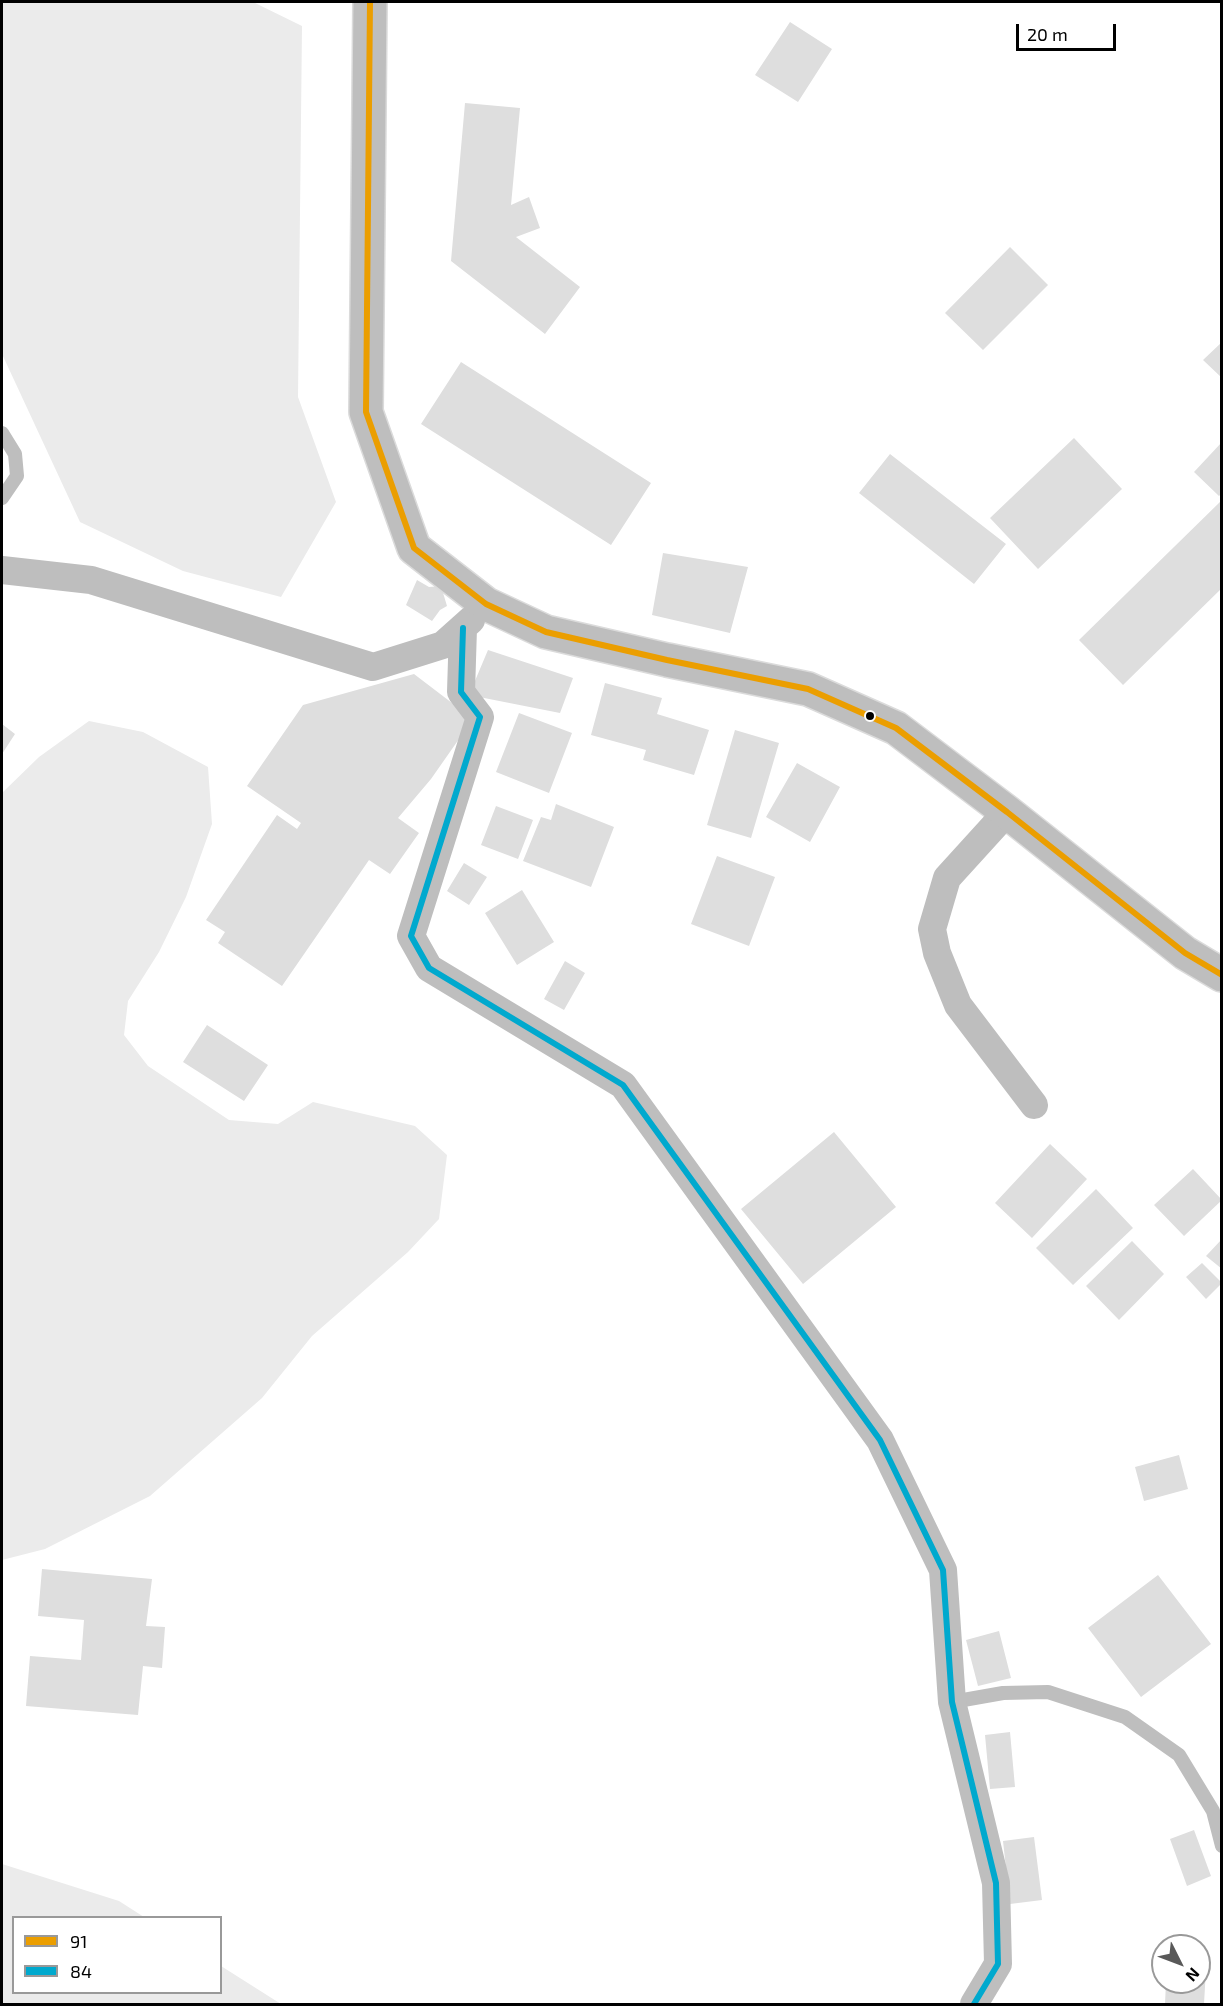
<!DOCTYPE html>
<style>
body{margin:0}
#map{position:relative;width:1223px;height:2006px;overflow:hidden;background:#fff;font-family:"Exo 2",sans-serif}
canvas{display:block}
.frame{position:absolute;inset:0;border:3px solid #000;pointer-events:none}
.legend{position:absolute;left:12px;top:1916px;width:210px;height:78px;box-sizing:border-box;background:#fff;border:2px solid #999;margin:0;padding:8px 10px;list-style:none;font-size:18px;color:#000}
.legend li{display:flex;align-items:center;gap:12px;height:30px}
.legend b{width:30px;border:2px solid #999}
.north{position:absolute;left:1151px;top:1934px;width:60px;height:60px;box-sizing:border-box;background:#fff;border:2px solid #999;border-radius:50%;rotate:132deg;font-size:16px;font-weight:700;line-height:24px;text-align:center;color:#000}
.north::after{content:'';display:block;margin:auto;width:21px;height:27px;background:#595959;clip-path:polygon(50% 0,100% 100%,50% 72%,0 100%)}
.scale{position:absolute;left:1016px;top:24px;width:100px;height:27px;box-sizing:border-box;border:3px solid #000;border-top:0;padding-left:8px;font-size:18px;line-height:21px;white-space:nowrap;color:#000;-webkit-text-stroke:4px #fff;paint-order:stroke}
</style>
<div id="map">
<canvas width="1223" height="2006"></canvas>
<div class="frame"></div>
<ul class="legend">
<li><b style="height:8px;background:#eb9e00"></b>91</li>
<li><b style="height:8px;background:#00a9ce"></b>84</li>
</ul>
<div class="north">N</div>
<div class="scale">20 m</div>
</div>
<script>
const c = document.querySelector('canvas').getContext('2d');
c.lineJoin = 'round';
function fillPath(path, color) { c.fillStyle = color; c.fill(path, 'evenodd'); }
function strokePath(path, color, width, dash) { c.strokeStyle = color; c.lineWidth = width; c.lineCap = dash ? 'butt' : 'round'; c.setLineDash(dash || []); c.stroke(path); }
const green = new Path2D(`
 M2 2H253L302 26 298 397 336 502 281 597 183 571 80 522 2 354Z
 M89 721 143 732 208 767 212 824 186 897 159 952 128 1001 124 1035 148 1066 229 1120 278 1124 313 1102 415 1126 447 1155 439 1219 408 1252 312 1336 262 1398 150 1496 45 1549 2 1560V793L39 757Z
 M2 1864 119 1901 144 1917 14 1918V1992H220L221 1966 281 2004H2Z`);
const building = new Path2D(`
 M790 22 832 49 798 102 755 75Z
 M465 103 520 108 511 205 529 197 540 228 516 237 580 287 545 334 451 261Z
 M1010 247 1048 285 983 350 945 313Z
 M1222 342V378L1203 360Z
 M461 362 651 483 611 545 421 424Z
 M1074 438 1122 489 1038 569 990 518Z
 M1222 442V493L1219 496 1194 472Z
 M890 454 1006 544 974 584 859 493Z
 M1222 500V588L1123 685 1079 640Z
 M663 553 748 567 730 633 652 615Z
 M417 580 429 587 441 586 447 606 440 610 432 621 406 605Z
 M488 650 573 678 560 713 469 695Z
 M414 674 473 719 431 779 398 818 419 833 390 874 369 860 282 986 218 943 225 932 206 920 277 815 297 829 301 823 247 786 303 705Z
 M605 683 662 698 657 714 709 730 694 775 643 760 646 750 591 735Z
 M519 713 572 733 549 793 496 772Z
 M2 724 15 734 2 754Z
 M735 730 779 743 751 838 707 825Z
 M797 763 840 787 810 842 766 817Z
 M556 804 614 827 591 887 523 861 541 817 551 820Z
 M496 806 533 820 518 859 481 845Z
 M717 856 775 877 749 946 691 924Z
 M464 863 487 877 469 905 447 891Z
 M522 890 554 942 517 965 485 913Z
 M565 961 585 973 564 1010 544 999Z
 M207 1025 268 1065 244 1101 183 1062Z
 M834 1132 896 1207 803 1284 741 1209Z
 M1050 1144 1087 1179 1032 1238 995 1203Z
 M1193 1169 1222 1200 1184 1236 1154 1205Z
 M1096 1189 1133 1228 1073 1285 1036 1248Z
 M1222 1239V1269L1206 1256Z
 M1132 1241 1164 1274 1119 1320 1086 1286Z
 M1202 1263 1222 1283 1206 1299 1186 1277Z
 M1179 1455 1188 1489 1144 1501 1135 1467Z
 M42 1569 152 1579 146 1626 165 1627 162 1668 143 1666 138 1715 26 1706 30 1656 81 1660 84 1620 38 1616Z
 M1158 1575 1211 1644 1141 1697 1088 1628Z
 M999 1631 1011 1678 978 1686 966 1640Z
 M1010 1732 1015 1787 990 1789 985 1735Z
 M1194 1830 1211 1876 1187 1886 1170 1839Z
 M1034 1837 1042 1900 1010 1904 1003 1841Z
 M1199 1969H1206L1204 2004H1165L1166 1982H1199Z`);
const service = new Path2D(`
 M2 433 15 454 17 476 2 498
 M952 1702 1003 1693 1048 1692 1125 1717 1179 1755 1213 1811 1222 1846`);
const minor = new Path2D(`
 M2 570 91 580 373 667 443 645 471 620
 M463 628 461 692 480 717 411 936 429 968 623 1085 880 1440 943 1570 952 1702 996 1883 998 1964 974 2004
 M1007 812 947 878 932 929 937 953 958 1005 1034 1105`);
const trunk = new Path2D(`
 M370 2 366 412 414 548 486 604 546 632 667 660 808 689 896 728 1007 812 1185 953 1222 975`);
const bus1 = new Path2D(`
 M370 2 366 412 414 548 486 604 546 632 667 660 808 689 896 728 1007 812 1185 953 1222 975`);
const bus2 = new Path2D(`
 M463 628 461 692 480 717 411 936 429 968 623 1085 880 1440 943 1570 952 1702 996 1883 998 1964 974 2004`);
const markers = [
 [870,716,5,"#000"]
];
fillPath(green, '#ebebeb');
fillPath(building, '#dedede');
strokePath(trunk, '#dbdbdb', 36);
strokePath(service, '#bebebe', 14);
strokePath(minor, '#bebebe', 28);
strokePath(trunk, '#bebebe', 33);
strokePath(bus1, '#eb9e00', 6);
strokePath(bus2, '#00a9ce', 6);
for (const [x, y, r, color] of markers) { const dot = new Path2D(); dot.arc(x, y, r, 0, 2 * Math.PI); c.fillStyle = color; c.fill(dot); strokePath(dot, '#fff', 2); }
</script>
